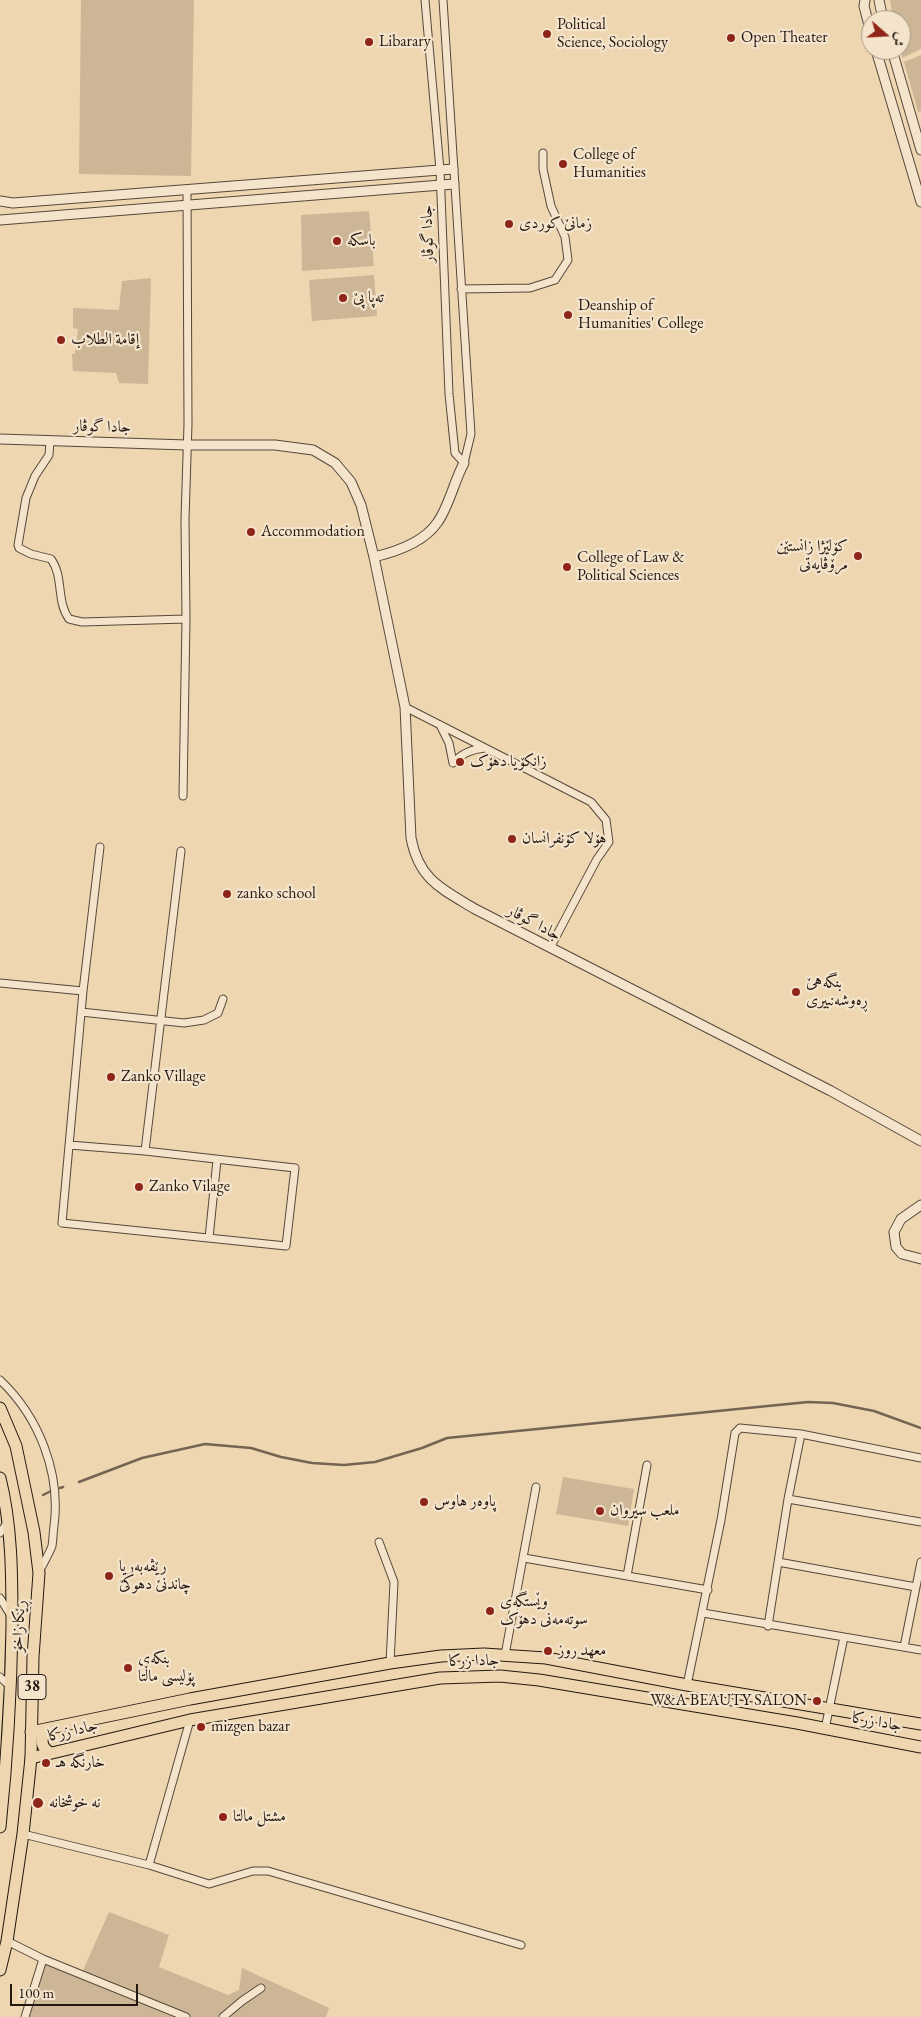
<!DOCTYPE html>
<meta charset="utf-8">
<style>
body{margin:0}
#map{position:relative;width:921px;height:2017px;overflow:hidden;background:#eed6b1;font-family:"EB Garamond",Amiri,serif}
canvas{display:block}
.north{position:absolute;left:861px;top:10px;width:50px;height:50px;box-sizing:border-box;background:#f4e4cc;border:1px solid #a19382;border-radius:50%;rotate:109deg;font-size:14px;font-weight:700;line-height:20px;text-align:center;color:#241912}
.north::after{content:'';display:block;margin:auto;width:18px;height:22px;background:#8f2418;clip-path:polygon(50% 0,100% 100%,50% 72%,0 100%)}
.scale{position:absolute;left:10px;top:1984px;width:128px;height:22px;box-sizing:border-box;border:2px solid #241912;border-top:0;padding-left:6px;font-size:15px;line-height:18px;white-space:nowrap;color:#241912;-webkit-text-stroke:4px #f4e4cc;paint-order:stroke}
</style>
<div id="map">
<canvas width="921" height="2017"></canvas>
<div class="north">ش</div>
<div class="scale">100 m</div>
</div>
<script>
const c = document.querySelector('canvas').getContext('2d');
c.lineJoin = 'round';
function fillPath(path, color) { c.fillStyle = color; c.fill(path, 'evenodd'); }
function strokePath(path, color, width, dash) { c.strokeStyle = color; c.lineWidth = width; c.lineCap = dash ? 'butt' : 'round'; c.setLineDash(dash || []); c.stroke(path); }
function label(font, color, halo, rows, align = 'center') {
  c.font = font + ' "EB Garamond",Amiri,serif'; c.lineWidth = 4.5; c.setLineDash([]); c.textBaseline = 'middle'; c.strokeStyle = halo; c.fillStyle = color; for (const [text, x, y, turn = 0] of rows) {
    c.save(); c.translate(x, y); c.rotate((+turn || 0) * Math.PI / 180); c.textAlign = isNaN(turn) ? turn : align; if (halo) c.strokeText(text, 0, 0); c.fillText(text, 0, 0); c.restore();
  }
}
const green = new Path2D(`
 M81 0H194L191 176 79 174Z
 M890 0H921V49L902 58 901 20H893Z
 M921 55V111L918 112 904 62Z
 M369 211 374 266 302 271 301 215Z
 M374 275 377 316 312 321 309 280Z
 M151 278 148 384 119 383 116 373 73 371 72 354H75L78 329 73 328V308L119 310 122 281Z
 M563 1477 634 1489 628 1526 556 1514Z
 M109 1912 169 1935 159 1967 228 1995 239 1990 242 1968 329 2008 326 2017H29L44 1963 80 1977Z`);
const stream = new Path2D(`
 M79 1482 142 1458 205 1444 251 1448 281 1457 312 1463 344 1465 375 1462 422 1448 447 1438 808 1402 833 1403 874 1411 921 1428
 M60 1488 63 1487
 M43 1495 51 1491`);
const minor = new Path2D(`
 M425 0 440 170 449 394 455 453 464 463
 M443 0 471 434 464 463
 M461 289 530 288 555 280 568 260 565 237 551 206 543 169V153
 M50 441 49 455 35 476 26 498 18 545 19 548 31 554 51 559C64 577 56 601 69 619L82 622 186 619
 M405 707 591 802 606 820 609 842 597 859 551 946 554 950
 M440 725 449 743 453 763C462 753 472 749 485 748
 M183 796 186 619 185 519 188 424 187 190
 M0 983 83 991 62 1223 286 1246 295 1168 145 1151 181 851
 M83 991 100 847
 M81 1012 184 1023 204 1020 218 1013 223 999
 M69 1145 145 1151
 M209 1238 217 1160
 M0 1380C39 1417 61 1473 54 1526 53 1533 53 1540 52 1546 49 1554 44 1562 40 1570
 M788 1499 921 1522
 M0 1533 7 1523
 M379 1542 394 1582 390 1663
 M524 1558 708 1590
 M778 1562 916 1587
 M627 1576 647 1465
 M0 1598 10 1614
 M703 1613 921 1650
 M768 1626 788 1499 801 1434 921 1458
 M904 1647 921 1562
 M505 1655 536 1487
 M0 1677 11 1687
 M687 1685 721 1520 735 1433 740 1428 801 1434
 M825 1729 844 1637
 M23 1834 149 1865 190 1720
 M149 1865 209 1884 253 1871H268L521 1945
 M7 1941 43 1959 186 2017
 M25 2017 43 1959
 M223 2017 242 2001 261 1988`);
const tertiary = new Path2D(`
 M865 0 864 6 871 33
 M879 0 883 20
 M876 50 921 202
 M892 50 921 150
 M0 201 13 203 453 169
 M0 220 454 184
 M0 439 187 445H275L313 450 335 463 351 482 361 505 374 557
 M464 463C454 481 449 507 437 523 424 542 395 552 374 557L405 707 411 838C419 880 442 889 475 909L831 1091 921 1141
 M921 1205 901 1219 894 1232 896 1247 902 1254 921 1259`);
const primary = new Path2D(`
 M49 1729C39 1737 40 1748 51 1753
 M31 1732 190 1699 390 1663 441 1656 484 1654 546 1658 687 1685 921 1724
 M31 1758 190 1720 440 1678 500 1676 539 1680 797 1723 921 1747`);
const trunk = new Path2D(`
 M0 1408 16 1446 34 1532 39 1573 33 1657 31 1758 23 1834 7 1941 0 1970
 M0 1478C12 1526 12 1576 12 1626 11 1693 7 1760 0 1827`);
const markers = [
 [547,34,5,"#8f2418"],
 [731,38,5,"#8f2418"],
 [369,42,5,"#8f2418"],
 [563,164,5,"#8f2418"],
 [509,224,5,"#8f2418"],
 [337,241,5,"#8f2418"],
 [343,298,5,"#8f2418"],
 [568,315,5,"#8f2418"],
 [61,340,5,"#8f2418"],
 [251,532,5,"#8f2418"],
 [858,556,5,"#8f2418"],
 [567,567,5,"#8f2418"],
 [460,762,5,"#8f2418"],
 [512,839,5,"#8f2418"],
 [227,894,5,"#8f2418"],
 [796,992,5,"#8f2418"],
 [111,1077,5,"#8f2418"],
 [139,1187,5,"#8f2418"],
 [424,1502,5,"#8f2418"],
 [600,1511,5,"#8f2418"],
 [109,1576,5,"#8f2418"],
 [490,1611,5,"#8f2418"],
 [548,1651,5,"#8f2418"],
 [128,1668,5,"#8f2418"],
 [817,1701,5,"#8f2418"],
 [201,1727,5,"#8f2418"],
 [46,1763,5,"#8f2418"],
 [38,1803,6,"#8f2418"],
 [223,1817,5,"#8f2418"]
];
const shields = [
 [32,1687,28]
];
const shieldNames = [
 ["38",32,1687]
];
const poiNames = [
 ["Political",557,25],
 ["Science, Sociology",557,43],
 ["Open Theater",741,38],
 ["Libarary",379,42],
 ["College of",573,155],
 ["Humanities",573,173],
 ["زمانێ کوردی",519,224],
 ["باسکە",347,241],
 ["تەپا پێ",353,298],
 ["Deanship of",578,306],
 ["Humanities' College",578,324],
 ["إقامة الطلاب",71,340],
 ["Accommodation",261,532],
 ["كۆلێژا زانستێن",848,547,"right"],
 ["مرۆڤایەتی",848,565,"right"],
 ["College of Law &",577,558],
 ["Political Sciences",577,576],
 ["زانکۆیا دهۆک",470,762],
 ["هۆلا كۆنفرانسان",522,839],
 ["zanko school",237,894],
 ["بنگه‌هێ",806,983],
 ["ڕه‌وشه‌نبیرى",806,1001],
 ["Zanko Village",121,1077],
 ["Zanko Vilage",149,1187],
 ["پاوەر هاوس",434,1502],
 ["ملعب سيروان",610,1511],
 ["رێڤەبەریا",119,1567],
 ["چاندنێ دهوکێ",119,1585],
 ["وێستگەی",500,1602],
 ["سوتەمەنی دهۆک",500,1620],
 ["معهد روز",558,1651],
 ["بنکەی",138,1659],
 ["پۆلیسی ماڵتا",138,1677],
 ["W&A BEAUTY SALON",807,1701,"right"],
 ["mizgen bazar",211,1727],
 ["خارنگه هـ",56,1763],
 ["نه خوشخانه",49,1803],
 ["مشتل مالتا",233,1817]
];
const streetNames = [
 ["جادا گوڤار",428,234,-92],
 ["جادا گوڤار",102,427,1],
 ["جادا گوڤار",534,923,28],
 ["ڕێکا زاخۆ",19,1626,-86],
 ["جادا زرکا",474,1661,-1],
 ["جادا زرکا",877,1722,10],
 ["جادا زرکا",73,1731,-13]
];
fillPath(green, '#ccb696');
strokePath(stream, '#746451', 2.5);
strokePath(minor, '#56483a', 9);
strokePath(tertiary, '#56483a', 11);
strokePath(primary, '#241912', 13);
strokePath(trunk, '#241912', 13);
strokePath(minor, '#f4e4cc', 7);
strokePath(tertiary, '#f4e4cc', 9);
strokePath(primary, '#eed6b1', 11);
strokePath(trunk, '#eed6b1', 11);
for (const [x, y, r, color] of markers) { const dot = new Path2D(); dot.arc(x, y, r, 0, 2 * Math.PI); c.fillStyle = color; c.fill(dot); strokePath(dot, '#f4e4cc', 2); }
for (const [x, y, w] of shields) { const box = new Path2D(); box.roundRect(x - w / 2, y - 12.5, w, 25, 4); c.fillStyle = '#f4e4cc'; c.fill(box); strokePath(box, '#241912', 1); }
label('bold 15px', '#241912', null, shieldNames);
label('16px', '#241912', '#f4e4cc', poiNames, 'left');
label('16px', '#241912', '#f4e4cc', streetNames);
</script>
